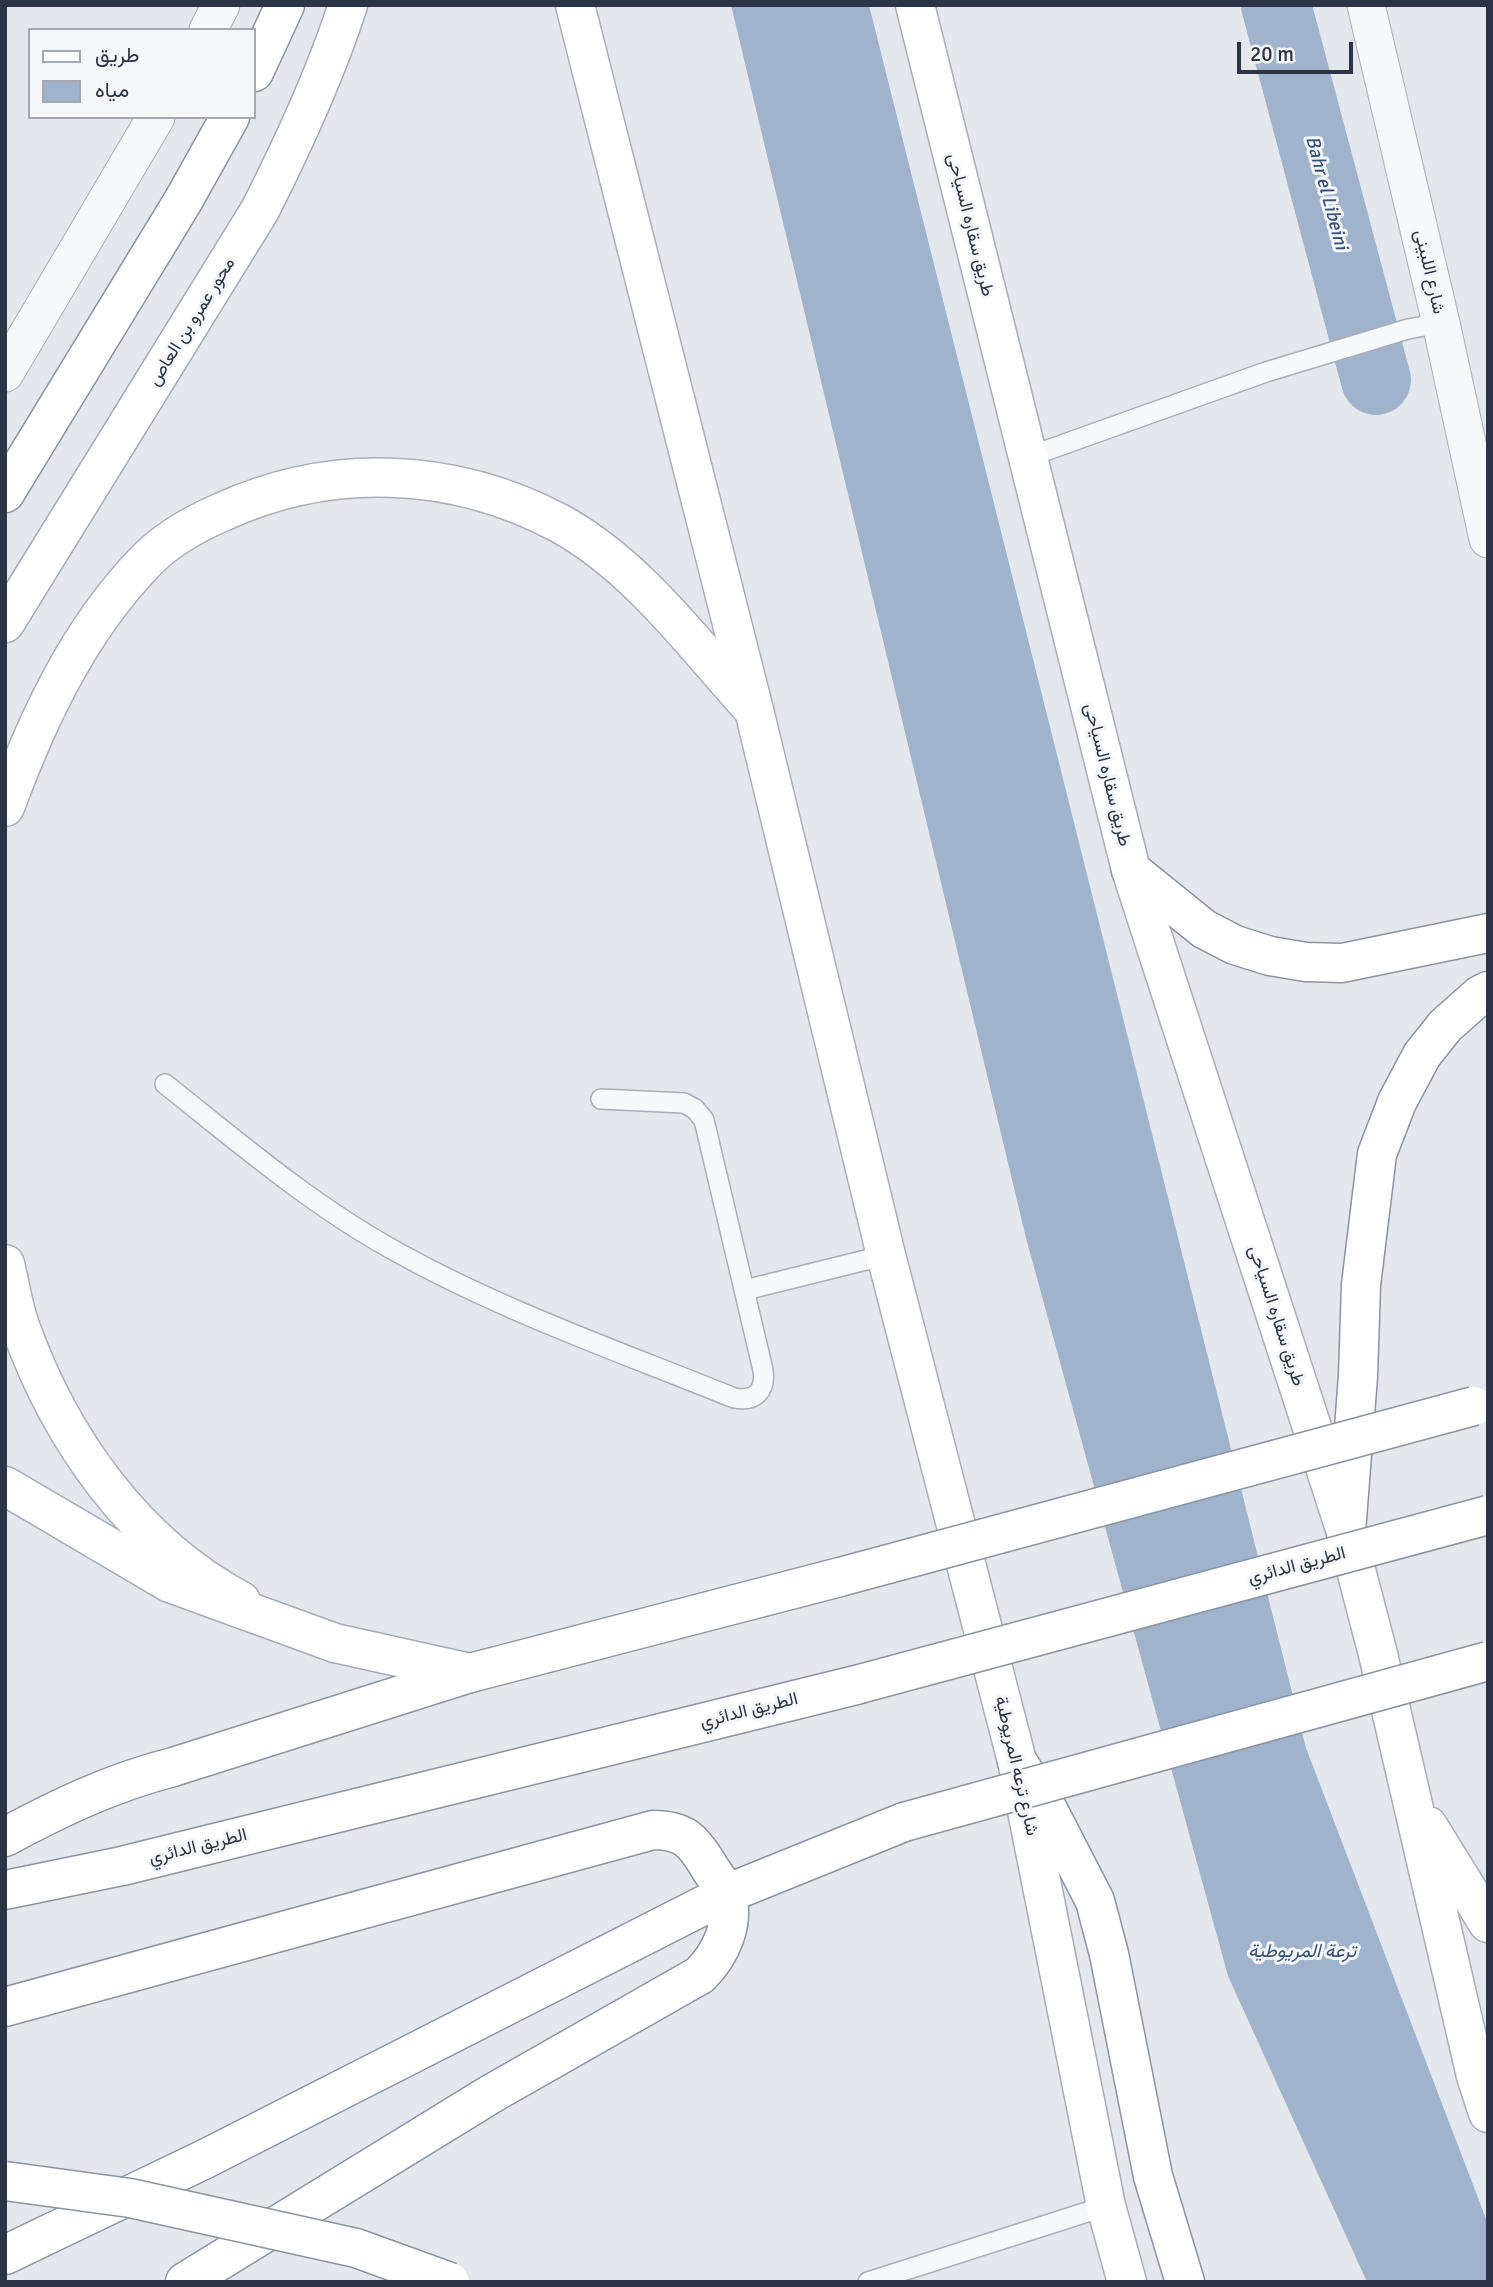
<!DOCTYPE html>
<meta charset="utf-8">
<style>
body{margin:0}
#map{position:relative;width:1493px;height:2287px;overflow:hidden;background:#e4e7ec;font-family:Signika,Vazirmatn,sans-serif}
canvas{display:block}
.frame{position:absolute;inset:0;border:7px solid #2b3445;pointer-events:none}
.legend{position:absolute;left:28px;top:28px;width:228px;height:91px;box-sizing:border-box;background:#f4f6f9;border:2px solid #a4a8b1;margin:0;padding:9px 12px;list-style:none;font-size:21px;color:#2b3445}
.legend li{display:flex;align-items:center;gap:14px;height:35px}
.legend b{width:35px;border:2px solid #a4a8b1}
.scale{position:absolute;left:1237px;top:42px;width:116px;height:32px;box-sizing:border-box;border:4px solid #2b3445;border-top:0;padding-left:9px;font-size:21px;line-height:24px;white-space:nowrap;color:#2b3445;-webkit-text-stroke:5px #f4f6f9;paint-order:stroke}
</style>
<div id="map">
<canvas width="1493" height="2287"></canvas>
<div class="frame"></div>
<ul class="legend">
<li><b style="height:9px;background:#fff"></b>طريق</li>
<li><b style="height:19px;background:#9fb4cc"></b>مياه</li>
</ul>
<div class="scale">20 m</div>
</div>
<script>
const c = document.querySelector('canvas').getContext('2d');
c.lineJoin = 'round';
function fillPath(path, color) { c.fillStyle = color; c.fill(path, 'evenodd'); }
function strokePath(path, color, width, dash) { c.strokeStyle = color; c.lineWidth = width; c.lineCap = dash ? 'butt' : 'round'; c.setLineDash(dash || []); c.stroke(path); }
function label(font, color, halo, rows, align = 'center') {
  c.font = font + ' Signika,Vazirmatn,sans-serif'; c.lineWidth = 6; c.setLineDash([]); c.textBaseline = 'middle'; c.strokeStyle = halo; c.fillStyle = color; for (const [text, x, y, turn = 0] of rows) {
    c.save(); c.translate(x, y); c.rotate((+turn || 0) * Math.PI / 180); c.textAlign = isNaN(turn) ? turn : align; if (halo) c.strokeText(text, 0, 0); c.fillText(text, 0, 0); c.restore();
  }
}
const water = new Path2D(`
 M731 5H869L1306 1748 1488 2224V2282H1367L1228 1976 1026 1238Z`);
const river = new Path2D(`
 M1276 5 1376 380`);
const service = new Path2D(`
 M1028 457 1266 372 1408 329 1441 323
 M165 1084C237 1141 308 1202 388 1247 497 1309 618 1351 734 1398 755 1402 766 1391 763 1370L704 1120 695 1109 684 1103 601 1099
 M745 1290 886 1255
 M868 2282 1106 2206`);
const minor = new Path2D(`
 M1366 5 1441 323 1488 539
 M208 30 221 5
 M5 373 156 117`);
const secondary = new Path2D(`
 M575 5 754 710 886 1255 1017 1761 1106 2206 1127 2282
 M915 5 1131 870 1346 1532 1378 1654 1476 2076 1488 2113
 M5 807C37 720 78 632 143 564 164 541 194 524 222 512 331 462 453 467 559 523 636 565 692 642 750 706
 M5 1264C10 1284 13 1306 20 1326 60 1438 134 1544 241 1601
 M1428 1826 1488 1923`);
const primary = new Path2D(`
 M5 623 260 210C294 143 325 76 348 5
 M5 1486 170 1583 335 1643 470 1673`);
const motorway = new Path2D(`
 M254 72 285 5
 M5 493 183 201 230 117
 M1131 870 1204 929 1235 945 1270 956 1306 962 1342 963 1488 933
 M1346 1532 1358 1376 1361 1285 1377 1154 1397 1102 1422 1055 1445 1026 1480 995 1488 991
 M1017 1761 1046 1806 1095 1901 1109 1954 1153 2176 1185 2282
 M5 1837C61 1807 111 1783 173 1767L470 1673 840 1577
 M5 1890 122 1866 856 1685
 M5 2007 653 1830C683 1830 693 1840 708 1865 713 1874 721 1883 725 1892 737 1922 720 1955 700 1975L491 2094 185 2282
 M5 2255 205 2159 726 1894 904 1822`);
const motorwayBridge = new Path2D(`
 M840 1577 1474 1406
 M856 1685 1488 1515
 M904 1822 1488 1661
 M5 2181 130 2198 356 2248 450 2282`);
const streetNames = [
 ["طريق سقاره السياحى",970,225,76],
 ["شارع اللبينى",1429,272,77],
 ["محور عمرو بن العاص",192,322,-58],
 ["طريق سقاره السياحى",1107,775,76],
 ["طريق سقاره السياحى",1276,1316,72],
 ["الطريق الدائري",1297,1566,-15],
 ["الطريق الدائري",749,1711,-14],
 ["شارع ترعه المريوطية",1016,1766,77],
 ["الطريق الدائري",198,1847,-14]
];
const waterNames = [
 ["Bahr el Libeini",1326,193,75],
 ["ترعة المريوطية",1302,1952]
];
fillPath(water, '#9fb4cc');
strokePath(river, '#9fb4cc', 70);
strokePath(service, '#a9aeb7', 22);
strokePath(minor, '#a9aeb7', 39);
strokePath(secondary, '#a9aeb7', 41);
strokePath(primary, '#a3abb8', 41);
strokePath(motorway, '#8b94a3', 41);
strokePath(service, '#f7f8fa', 19);
strokePath(minor, '#f7f8fa', 37);
strokePath(secondary, '#fff', 38);
strokePath(primary, '#fff', 38);
strokePath(motorway, '#fff', 38);
strokePath(motorwayBridge, '#8b94a3', 41, []);
strokePath(motorwayBridge, '#fff', 38);
label('18px', '#2b3445', '#f4f6f9', streetNames);
label('italic 19px', '#34527a', '#f4f6f9', waterNames);
</script>
